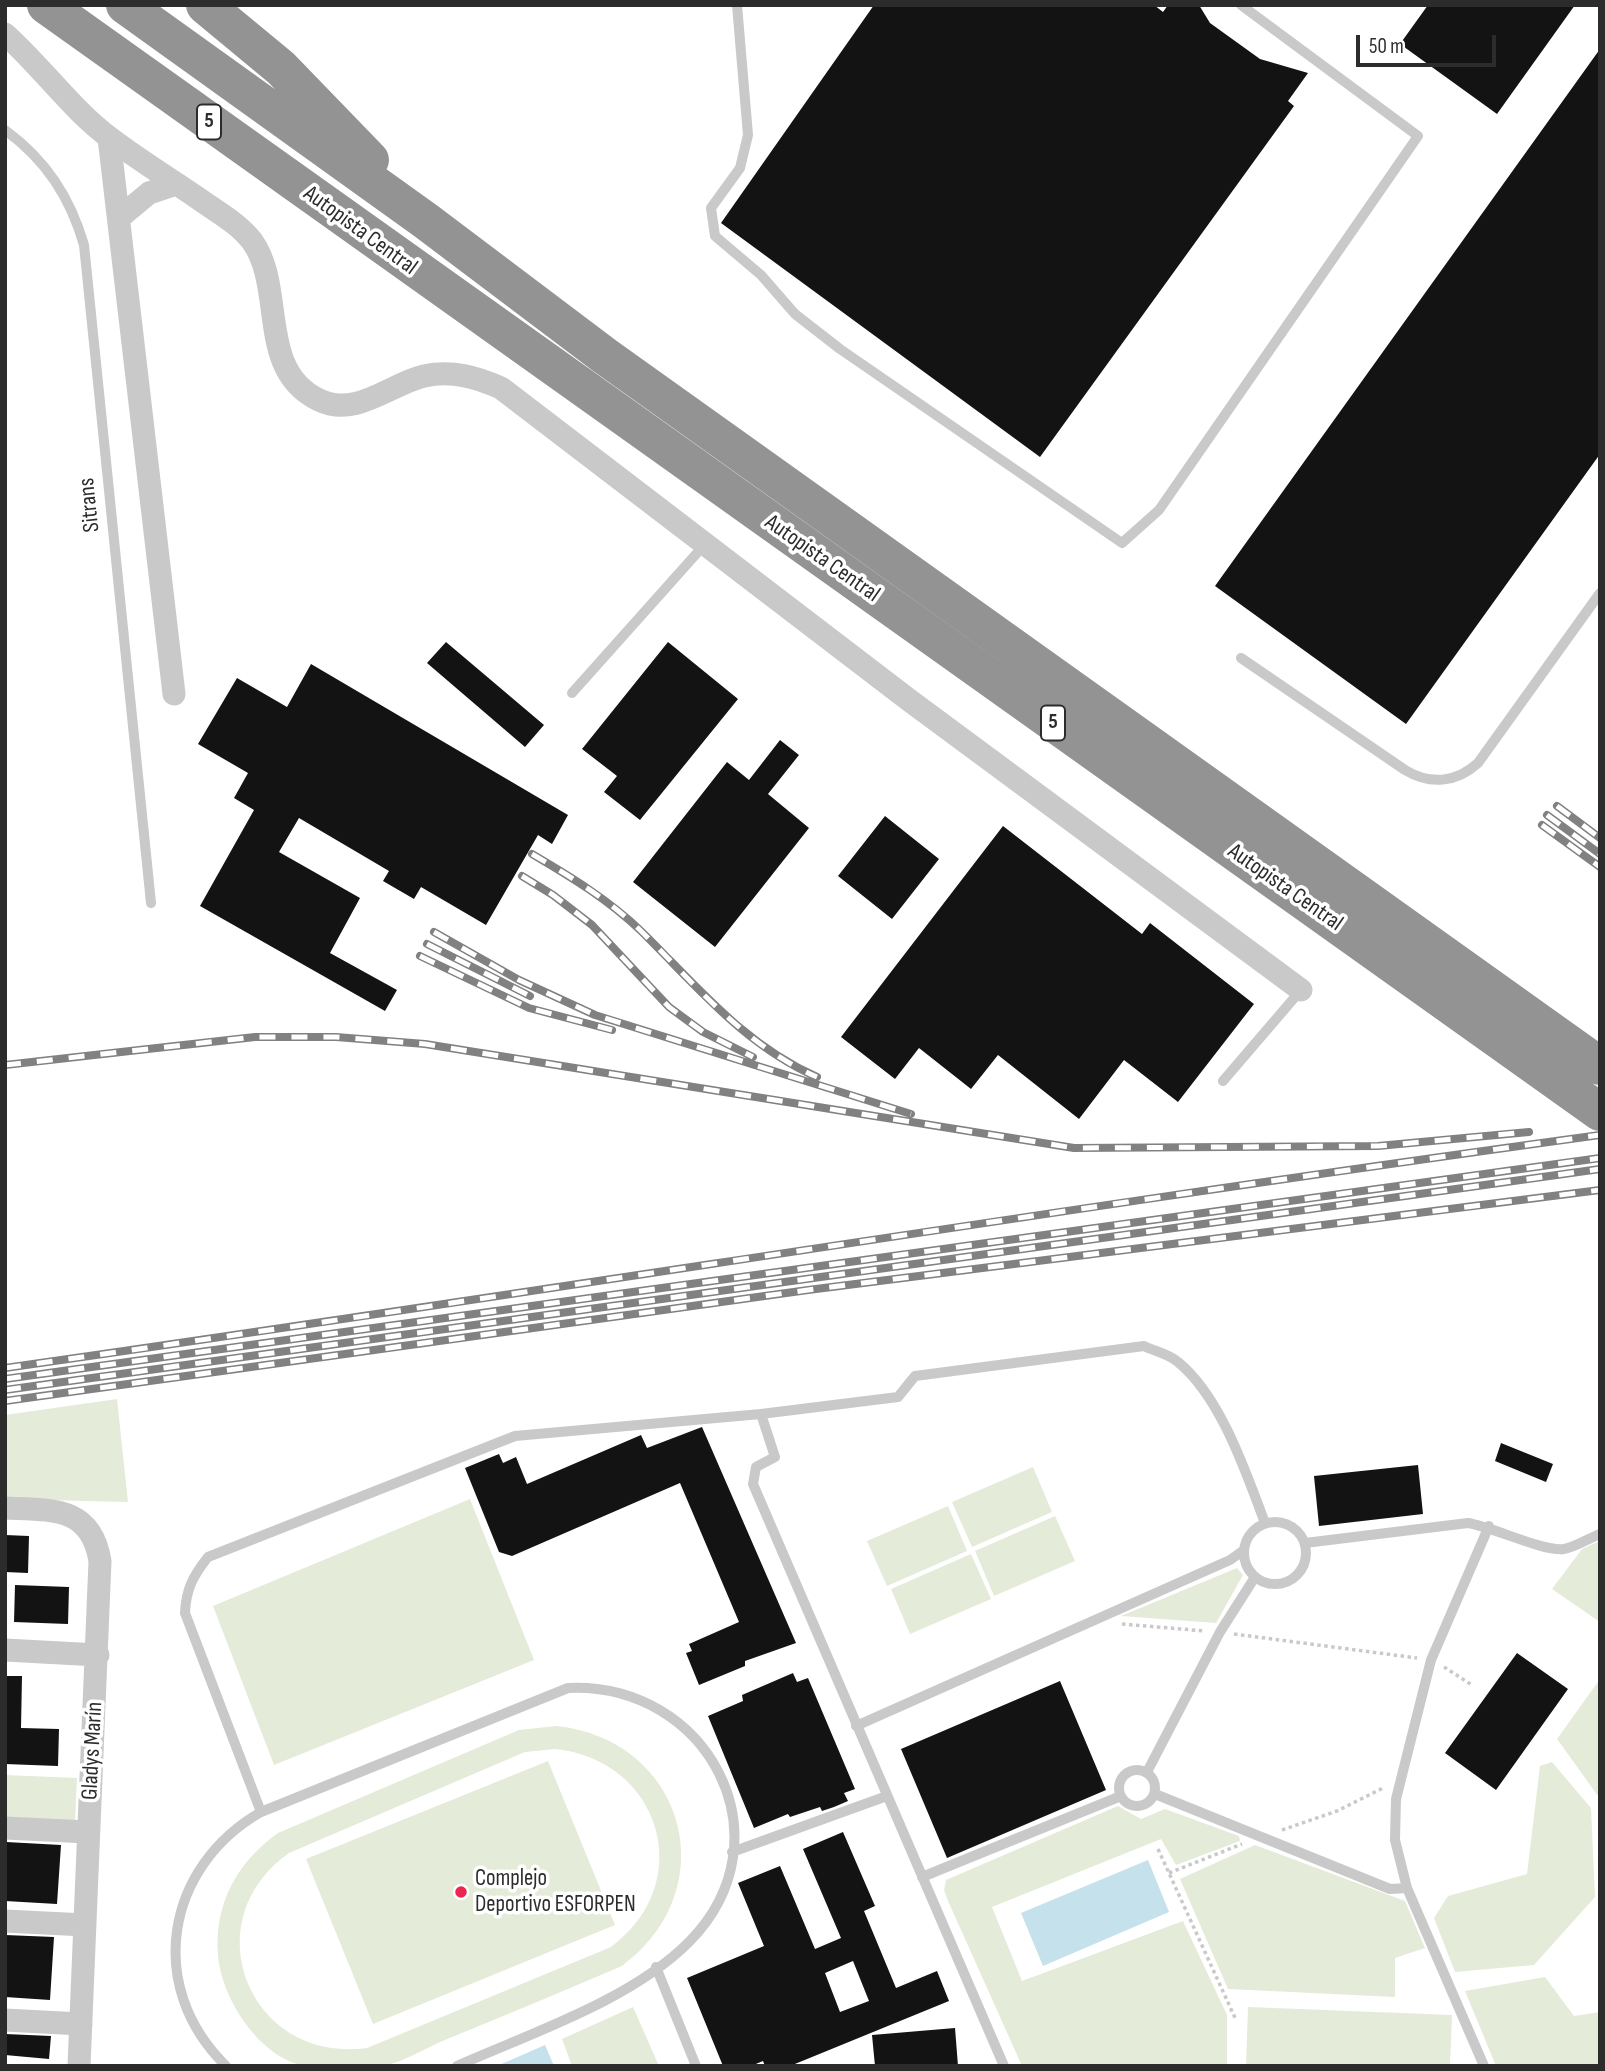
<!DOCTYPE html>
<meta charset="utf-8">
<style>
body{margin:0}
#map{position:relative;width:1605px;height:2071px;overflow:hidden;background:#fff;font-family:"Sofia Sans Condensed",sans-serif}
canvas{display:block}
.frame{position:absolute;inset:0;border:7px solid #2c2c2c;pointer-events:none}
.scale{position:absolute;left:1356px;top:35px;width:140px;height:32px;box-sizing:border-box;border:4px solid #2c2c2c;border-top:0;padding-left:9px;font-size:21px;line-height:24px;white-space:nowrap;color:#2c2c2c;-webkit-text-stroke:5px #fff;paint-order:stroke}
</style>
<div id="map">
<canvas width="1605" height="2071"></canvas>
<div class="frame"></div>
<div class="scale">50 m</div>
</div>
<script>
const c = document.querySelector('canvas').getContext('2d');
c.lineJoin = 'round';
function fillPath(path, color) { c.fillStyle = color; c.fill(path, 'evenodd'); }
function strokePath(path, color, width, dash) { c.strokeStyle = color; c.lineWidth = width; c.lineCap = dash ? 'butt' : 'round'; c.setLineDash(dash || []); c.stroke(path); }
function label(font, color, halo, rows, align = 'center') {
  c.font = font + ' "Sofia Sans Condensed",sans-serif'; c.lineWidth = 7; c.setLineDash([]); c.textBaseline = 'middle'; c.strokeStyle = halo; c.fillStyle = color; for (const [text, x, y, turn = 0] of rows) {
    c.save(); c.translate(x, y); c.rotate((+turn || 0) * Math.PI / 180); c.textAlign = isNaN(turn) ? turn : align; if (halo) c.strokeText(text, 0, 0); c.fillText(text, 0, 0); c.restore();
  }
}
const green = new Path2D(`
 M117 1399 128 1502 5 1499V1415Z
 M1033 1467 1052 1512 972 1547 952 1502Z
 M470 1499 534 1660 274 1765 213 1606Z
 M948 1506 967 1551 887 1586 867 1541Z
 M1055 1516 1075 1561 994 1596 975 1551Z
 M1600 1541V1622L1552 1589 1582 1549Z
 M971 1554 991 1599 910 1634 891 1589Z
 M1237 1568 1243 1575 1216 1623 1121 1616Z
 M1600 1679V1795L1598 1796 1557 1739Z
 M556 1726C685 1739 727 1889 622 1966 563 1991 504 2016 445 2040 425 2048 401 2064 380 2066 358 2068 328 2069 306 2066 260 2059 221 1998 218 1955 214 1904 237 1862 278 1833L519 1730ZM555 1749C661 1760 698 1883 611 1947L367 2048C249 2064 192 1921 289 1853L525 1752Z
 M548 1761 615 1925 373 2024 306 1859Z
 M1552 1762 1591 1808 1595 1897 1534 1965 1455 1972 1434 1918 1448 1896 1527 1874 1540 1766Z
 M5 1775 77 1778 75 1822 5 1819Z
 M1118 1806 1141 1819 1165 1809 1239 1836 1240 1841 1176 1865 1161 1839 992 1907 1022 1981 1183 1921 1227 2015V2066H1022L948 1901 944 1890 946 1880Z
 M1255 1845 1405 1901 1425 1948 1395 1958V1997L1228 1989 1180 1879Z
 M1545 1977 1574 2016 1600 2012V2066H1496L1465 1991Z
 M633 2007 659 2066H572L562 2039Z
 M1248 2007 1452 2015 1450 2066H1246Z`);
const water = new Path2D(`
 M1148 1860 1169 1912 1043 1966 1021 1913Z
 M545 2045 554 2066H497Z`);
const building = new Path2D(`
 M874 5H1154L1163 12 1168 5H1199L1210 23 1260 59 1308 73 1288 101 1294 106 1040 457 721 223Z
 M1428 5H1575L1497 114 1400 44Z
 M1600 49V454L1406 724 1215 586Z
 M446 642 544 725 525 747 427 663Z
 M668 642 738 699 640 820 604 792 617 776 582 749Z
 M311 664 568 815 552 844 538 835 486 925 421 887 414 899 383 881 389 871 299 818 279 852 360 898 330 953 397 990 385 1011 200 906 254 810 234 798 248 773 198 744 237 678 287 707Z
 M780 740 799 755 768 794 809 828 715 947 633 882 727 762 749 780Z
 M885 816 939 859 892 919 838 876Z
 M1003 826 1142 934 1150 923 1254 1004 1178 1102 1124 1060 1079 1119 998 1055 971 1089 919 1048 895 1079 841 1037Z
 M702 1427 796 1643 745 1661V1666L699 1685 686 1653 692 1651 689 1644 739 1622 680 1483 512 1556 499 1552 465 1468 499 1454 503 1463 516 1457 527 1484 641 1435 647 1448Z
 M1501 1443 1553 1464 1546 1482 1495 1461Z
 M1418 1465 1423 1514 1319 1526 1314 1476Z
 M5 1535 29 1536 28 1573 5 1572Z
 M15 1585 69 1587 68 1624 14 1622Z
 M1517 1653 1568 1689 1496 1790 1445 1753Z
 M793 1673 797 1682 808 1678 855 1789 844 1793 848 1801 834 1807 822 1811 820 1807 790 1817 788 1814 754 1828 708 1716 743 1701 742 1695Z
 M5 1676H22L21 1728 59 1729 58 1766 5 1764Z
 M1060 1681 1106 1790 947 1858 901 1749Z
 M843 1832 875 1906 864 1911 896 1988 937 1971 949 2001 790 2066H765L763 2061 751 2066H723L687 1978 764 1946 738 1883 780 1866 815 1949 841 1938 803 1849ZM853 1961 869 2001 840 2012 825 1973Z
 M6 1842 61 1845 57 1904 5 1901Z
 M5 1935 54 1937 50 2000 5 1997Z
 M955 2028 958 2066H875L872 2035Z
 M5 2034 51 2036 49 2059 5 2055Z`);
const path = new Path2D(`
 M1122 1624 1205 1631
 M1234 1634 1417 1658
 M1444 1667 1472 1685
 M1282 1830 1337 1811 1385 1787
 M1158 1849 1236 2020
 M1169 1873 1242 1844`);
const lane = new Path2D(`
 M737 5 748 135 740 168 711 208 715 236 761 275 795 314 840 349 1122 543 1159 510 1418 136 1241 5
 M5 130C46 160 70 197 84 245L151 903
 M1241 658 1405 770C1430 785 1456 783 1478 763L1600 593
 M572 693 706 543
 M1223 1081 1301 990
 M1244 1553a31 31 0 1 1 62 0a31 31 0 1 1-62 0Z
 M1305 1543 1468 1523C1493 1527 1544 1552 1564 1549 1576 1547 1589 1538 1600 1534
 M856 1726 1230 1560 1244 1550
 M1119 1788a18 18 0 1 1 36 0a18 18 0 1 1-36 0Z
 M1147 1772 1220 1632 1255 1577
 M1155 1794 1390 1889 1407 1888
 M261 1812 185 1613C186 1589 193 1576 208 1557L515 1436 761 1414
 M732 1852 887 1796
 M922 1877 1121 1796
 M656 1967 696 2066
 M226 2066C145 1987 165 1867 261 1812L568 1688C709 1682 790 1839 690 1941 632 2000 531 2033 457 2066
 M1004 2066 753 1484 756 1467 775 1457 761 1414 898 1397 915 1376 1144 1346C1154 1351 1169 1354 1178 1362 1221 1397 1246 1473 1265 1523
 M1484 2066 1407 1888 1395 1840 1396 1799 1431 1660 1489 1526`);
const street = new Path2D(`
 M5 34C42 67 71 109 110 138 140 161 172 180 202 201 219 213 239 224 252 241 286 288 256 370 319 400 356 418 390 384 424 376 452 370 476 377 501 388L909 700 1301 990
 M109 138 174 694
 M119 218 149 193 176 184
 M5 1508C52 1510 91 1506 100 1561L79 2066
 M5 1650 98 1655
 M5 1828 88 1832
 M5 1921 85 1925
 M5 2020 81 2024`);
const highway = new Path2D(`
 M46 5 1600 1112
 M125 5 426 221 605 356 1600 1066
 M205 5 281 68 370 160`);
const rail = new Path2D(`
 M1557 806 1600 838
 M1547 815 1600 854
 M1542 825 1600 867
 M532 854C571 877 609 900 641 931 696 985 744 1045 817 1077
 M522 876 553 895 592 925 669 1007 703 1032 753 1057
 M434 932 519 980 595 1015 911 1114
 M427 944 530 996
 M420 956 529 1008 612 1030
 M5 1065 255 1037H336L425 1044 1074 1148 1378 1146 1529 1132
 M5 1368C537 1293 1067 1207 1600 1135
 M5 1379 1600 1158
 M5 1390 1600 1169
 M5 1401 808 1290 1600 1190`);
const markers = [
 [461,1892,7,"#ec264e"]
];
const shields = [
 [209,122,24],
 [1053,723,24]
];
const shieldNames = [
 ["5",209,122],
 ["5",1053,723]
];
const streetNames = [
 ["Autopista Central",360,231,36],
 ["Sitrans",90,505,-96],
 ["Autopista Central",822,559,35],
 ["Autopista Central",1285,888,35],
 ["Gladys Marín",93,1751,-87]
];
const poiNames = [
 ["Complejo",475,1879],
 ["Deportivo ESFORPEN",475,1905]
];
fillPath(green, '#e5ebd9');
fillPath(water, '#c4e1ec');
fillPath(building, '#131313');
strokePath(path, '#c9c9c9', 3.5, [3.5, 3.5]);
strokePath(lane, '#c9c9c9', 10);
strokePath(street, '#c9c9c9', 23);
strokePath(highway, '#939393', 38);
strokePath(rail, '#818181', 8);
strokePath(rail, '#fff', 5, [16]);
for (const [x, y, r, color] of markers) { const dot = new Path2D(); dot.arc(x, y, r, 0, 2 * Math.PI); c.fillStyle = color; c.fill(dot); strokePath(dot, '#fff', 2.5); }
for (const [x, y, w] of shields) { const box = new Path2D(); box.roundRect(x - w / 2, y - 17.5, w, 35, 5); c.fillStyle = '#fff'; c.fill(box); strokePath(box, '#2c2c2c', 2); }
label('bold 21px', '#2c2c2c', null, shieldNames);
label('23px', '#2c2c2c', '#fff', streetNames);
label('23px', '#2c2c2c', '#fff', poiNames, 'left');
</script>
